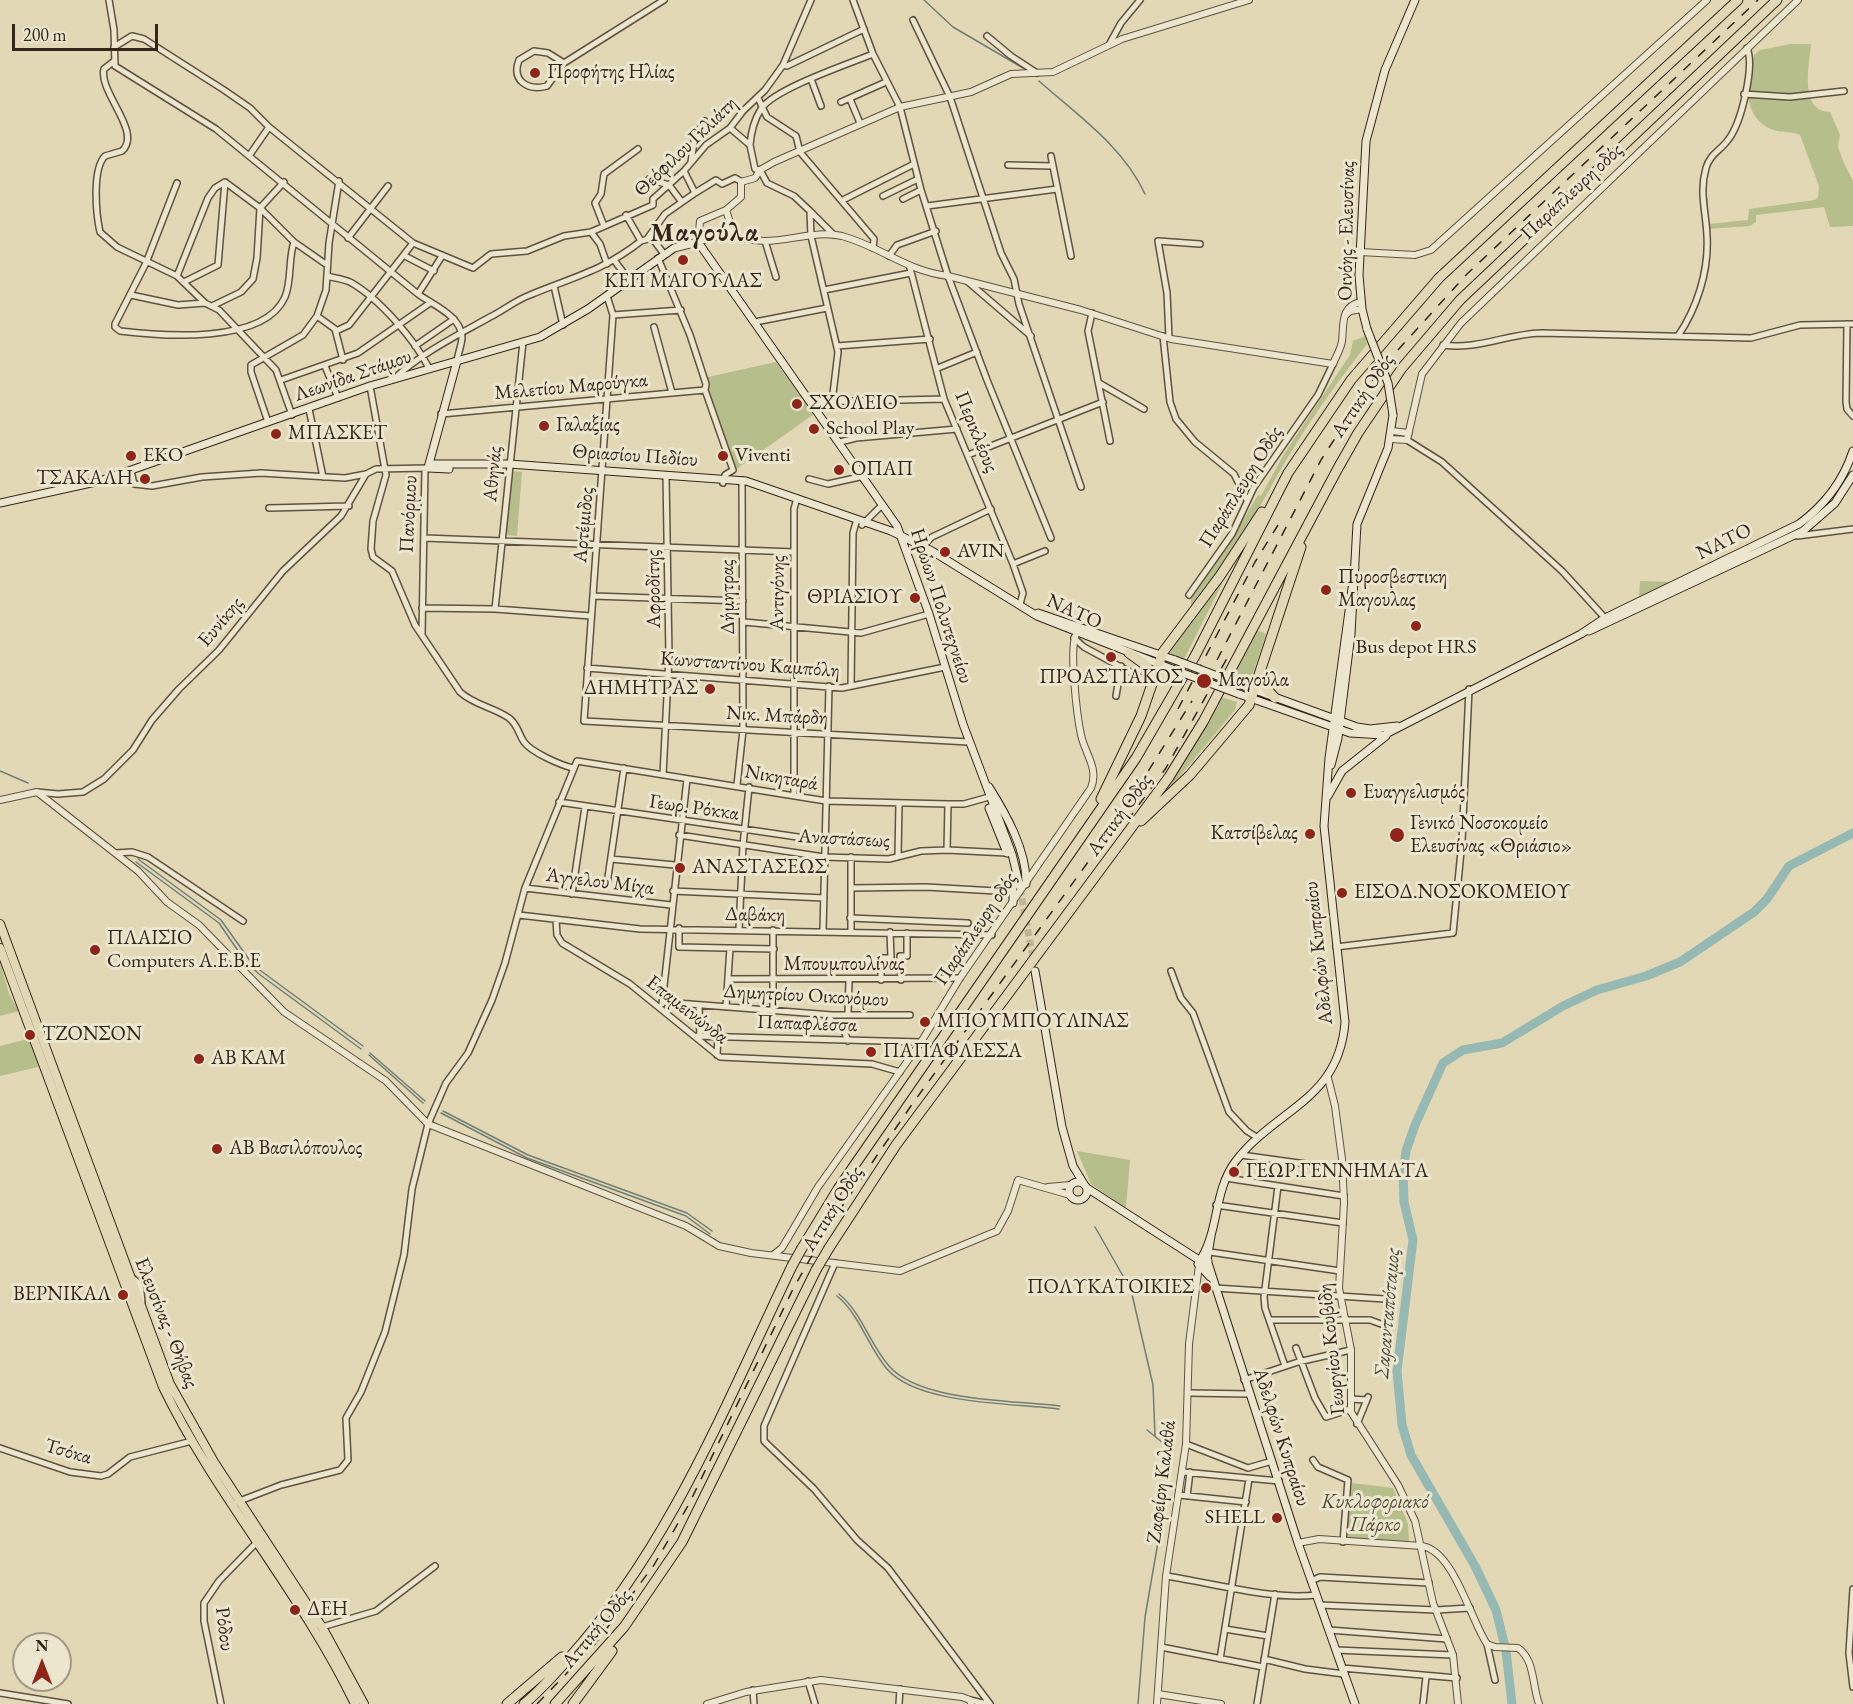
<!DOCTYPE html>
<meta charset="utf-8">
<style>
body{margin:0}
#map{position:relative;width:1853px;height:1704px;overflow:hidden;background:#e2d8b5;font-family:"EB Garamond",serif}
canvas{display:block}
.north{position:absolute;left:12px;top:1632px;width:60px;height:60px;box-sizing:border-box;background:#ece6cf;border:2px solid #a39986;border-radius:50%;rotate:0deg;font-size:16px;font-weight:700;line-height:24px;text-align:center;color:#362519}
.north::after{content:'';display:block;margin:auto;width:21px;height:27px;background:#8f2418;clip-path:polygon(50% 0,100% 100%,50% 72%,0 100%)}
.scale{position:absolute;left:12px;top:24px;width:146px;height:27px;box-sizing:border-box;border:3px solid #362519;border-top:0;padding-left:8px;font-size:18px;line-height:21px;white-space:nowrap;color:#362519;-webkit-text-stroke:4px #ece6cf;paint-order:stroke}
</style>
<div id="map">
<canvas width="1853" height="1704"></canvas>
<div class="north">N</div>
<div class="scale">200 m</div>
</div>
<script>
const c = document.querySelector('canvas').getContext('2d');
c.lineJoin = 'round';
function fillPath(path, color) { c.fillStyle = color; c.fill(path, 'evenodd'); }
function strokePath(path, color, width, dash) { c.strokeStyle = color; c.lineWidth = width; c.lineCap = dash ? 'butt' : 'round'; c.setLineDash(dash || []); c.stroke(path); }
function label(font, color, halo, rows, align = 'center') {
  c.font = font + ' "EB Garamond",serif'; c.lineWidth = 6; c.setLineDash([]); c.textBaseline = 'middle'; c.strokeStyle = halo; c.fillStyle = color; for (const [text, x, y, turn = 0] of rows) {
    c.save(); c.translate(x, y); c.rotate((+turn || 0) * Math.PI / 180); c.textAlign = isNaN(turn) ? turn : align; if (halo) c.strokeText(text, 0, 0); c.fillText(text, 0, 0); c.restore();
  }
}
const green = new Path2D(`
 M1791 44H1811C1809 64 1799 112 1830 112L1840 135 1838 147 1843 161 1853 181V226L1830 227 1824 207 1756 215V222L1750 226 1708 229 1704 194 1708 199 1709 224 1748 220 1749 209 1815 200 1818 197 1819 186 1800 135C1792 131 1785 133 1777 131 1742 122 1745 82 1753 56L1760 50Z
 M1365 336 1367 344C1339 380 1312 417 1288 457 1260 504 1230 568 1191 606V595L1228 545 1258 495 1261 496 1284 454 1350 355 1353 341Z
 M776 362 814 414 735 470 707 388 708 377Z
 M512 471 522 472 517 536 506 535Z
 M1222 579V584L1184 659 1169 653Z
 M1640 581 1671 582 1639 598Z
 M1259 631 1266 634 1251 679 1245 681 1233 676 1255 633Z
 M1221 697 1237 702 1235 710 1169 789 1167 786Z
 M0 962 9 994 19 1011 0 1016Z
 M28 1039 42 1066 0 1076V1046Z
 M1077 1151 1130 1160 1126 1208 1091 1184Z
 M1352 1483 1393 1488 1408 1524 1409 1541 1404 1544 1350 1540 1346 1535Z`);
const stream = new Path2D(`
 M924 0 953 27 1023 68
 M1039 81C1077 115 1123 146 1145 194
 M0 771 28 783
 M138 859 221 920 253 965 363 1046
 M136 862 219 923 245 961 259 974 361 1049
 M370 1053 425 1101
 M369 1055 423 1103
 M443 1111 528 1155 687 1213 712 1231
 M441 1113 527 1158 686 1216 710 1234
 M1095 1227 1131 1290 1153 1385 1155 1436
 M839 1294C862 1313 869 1343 889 1366 920 1402 1013 1400 1060 1406
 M837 1296C860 1315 868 1347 887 1369 918 1405 1013 1403 1059 1409
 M1147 1430 1163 1443
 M1138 1704 1145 1617 1162 1519`);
const river = new Path2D(`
 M1512 1704 1506 1651 1496 1610 1475 1566 1411 1455 1402 1425 1397 1371 1413 1240 1404 1202 1403 1173 1406 1151 1415 1125 1443 1063 1463 1050 1502 1043 1563 1006 1597 990 1646 976 1680 962 1754 912 1767 899 1789 866 1853 833`);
const secondaryTunnel = new Path2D(`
 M1020 888 1034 963`);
const minor = new Path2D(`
 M109 0 114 30 115 66 216 129 418 294C433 305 461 316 462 337 462 344 458 353 457 361
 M853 0 873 54 900 107 921 190 948 276 987 380 1051 538
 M913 20 950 97 1001 253 1014 279 1019 304 1081 487
 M987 36 1011 56 1037 73
 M1110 43 1121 23 1140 0
 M114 47 132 36 144 39 224 90 250 108 269 127 413 243 473 268 491 254 527 251 564 236 591 232 653 205V199L684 171 706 145 730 128 743 111 765 90 783 65 811 0
 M113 62 104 69C98 92 143 132 122 151L105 156C92 169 96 214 100 232L117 247 177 276 205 303 219 310 276 370 292 415
 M564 63 548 53 534 51 519 60C511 81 528 91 547 86L564 63 664 0
 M783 65 787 66 864 29
 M811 79 821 106
 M1744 94 1790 97 1844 91
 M758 98 767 117 796 136 800 152 874 239 873 248
 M850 99 860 123
 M841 102 886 82
 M730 128 750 145 755 169 760 170 767 183 794 196 810 211 811 236 838 352 832 402
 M750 145C751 133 754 120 761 109 774 89 848 64 873 54
 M249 156 269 127
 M1051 156 1071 256
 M691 162 695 136 705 121
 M1008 165 1053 166
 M684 171 695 193 716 180 722 184 735 178 742 182
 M649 179 669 185 681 201
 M177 183 146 263 115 324V327L120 331C161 336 264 345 285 297 292 280 288 260 294 242
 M883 196 918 179
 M903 199 921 190
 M843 200 914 164
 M927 206 1057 189
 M810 211 834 235
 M626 215 641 241 652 238 664 254
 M604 226 595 203 601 194 604 174 638 149
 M591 232 600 244 607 264
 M348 238 388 186
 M647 239 665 214 695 193
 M765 241 776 277
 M405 256 434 271
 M889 256 897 245 936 231
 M658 258 690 335 706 384 705 390 733 470 725 475 723 483
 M614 260 629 280
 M910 268 944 399 1013 564 1023 593 1020 604
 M177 276 208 198 215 188 225 182 260 208 294 242 327 265
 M327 276C334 278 343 279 350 282 379 298 414 339 429 368
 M967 281 1031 336
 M184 282 218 265 225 182
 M554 286 563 325
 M824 290 911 273
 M418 294 442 256
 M131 295 178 305 205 303
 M607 296 613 315 584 721 969 742
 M212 306 241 292 253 279 257 258 260 208 284 182
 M1092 313 1088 331 1110 441
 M613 315 681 310
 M317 316 335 329 343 360
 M755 322 827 308
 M1847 324 1846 402 1847 409 1853 416
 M654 327 672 393
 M336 331 349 325 413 243
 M1163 336 1170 402 1176 419 1195 442 1234 474 1247 500
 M1678 336C1697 308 1709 271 1707 236 1706 211 1699 193 1706 168 1710 154 1720 151 1728 140 1741 124 1755 67 1747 48
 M1169 338 1167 293 1158 241 1200 244
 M1443 345C1477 350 1507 334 1541 333L1751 338 1800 325 1853 324
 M415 346 454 319
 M837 346 930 339
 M325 366 338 398
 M938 368 977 352
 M394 379C421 353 458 335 490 317 504 310 516 300 530 295 573 277 603 271 641 241
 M281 380 358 353 430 303
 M1099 383 1144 409
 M370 386 386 475 373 521 371 549 373 557 392 571 415 625 460 692C474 705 493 707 509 718 518 725 518 733 524 742 531 752 560 765 573 768
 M812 402 944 399
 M309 409 323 477
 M441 414 705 390
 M268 422 251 372V365L303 335 317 316 326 290 329 243 339 181
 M1407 440 1442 462 1562 571 1605 618
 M840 442 856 438 957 429
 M968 455 1103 402
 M131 471 134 484 152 486 202 477 261 473 345 478 366 474
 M809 479 828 484 864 476
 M269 508 349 506
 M862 525 882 505
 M1797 536 1853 529
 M424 538 794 552
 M923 546 932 537 991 509
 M1013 564 1045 551
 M1189 595 1232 534 1254 487 1318 395 1333 364
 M593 596 743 601
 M422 608 495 609 591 616
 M495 609 523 342
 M744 622 861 633 929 614
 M422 634 425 468
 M1074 638 1084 647 1143 679
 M587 668 842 688 945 667
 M851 686 853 533 857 519
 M1116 696 1121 666
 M663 775 669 657 666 475
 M737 785 743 730 742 480
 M37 792 58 794 83 792 104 779 133 750 152 720 179 689 219 650 283 571 341 516 366 474 376 469 428 468
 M794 796V509L797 498
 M559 802 825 841
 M679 835 824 857 889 859 921 851 947 850 1007 853
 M947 850 948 804
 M116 853 132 852 148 857 243 921
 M898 857 899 803
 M611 859 675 865
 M607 884 624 768
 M525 888 671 905
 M851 888 926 887 1014 892
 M673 891 824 898
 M572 894 585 807
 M519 915 640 929 992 935
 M850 918 968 923
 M556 920 557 935 562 943 630 984 720 1057 872 1064 900 1072
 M679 928V947L774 949
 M739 930 743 845 749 787
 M823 931 829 686
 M851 931V857
 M1336 947 1453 933 1462 841 1469 689
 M1171 971 1181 998 1193 1013 1229 1112 1247 1131 1258 1138
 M728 979 960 978
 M881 980V958H891L890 932
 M901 980 900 956H907V933
 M664 1002 832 1015H910
 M662 1004 687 779
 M699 1006 700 1037
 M726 1007 730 948
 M773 1011V930
 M848 1014 849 980
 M825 1016 843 1028 848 1041
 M694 1036 921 1042
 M717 1055 718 1037
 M1241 1155 1342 1169
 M1226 1178 1344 1196
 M1278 1186 1264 1297 1265 1308 1285 1366
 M1216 1205 1343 1223
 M1210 1252 1340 1271
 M835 1263 764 1426V1441L814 1489 857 1540 888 1568 990 1704
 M131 1277 140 1284 142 1302
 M1215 1288 1385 1299
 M1270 1320H1370L1381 1324
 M1296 1348 1315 1398 1326 1417 1351 1409
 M1244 1380 1298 1362 1351 1350
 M1189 1393 1249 1394
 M1351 1399 1366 1400
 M1357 1424 1368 1397
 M1186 1444 1248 1468 1272 1461
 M0 1448 70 1472 101 1476 108 1474 130 1457 192 1441
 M1313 1460 1318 1467 1348 1480 1343 1542
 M1183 1472 1279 1481
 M1179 1495 1246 1502
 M1187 1496 1190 1472
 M237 1502 281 1485 340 1470 348 1460 346 1418 361 1392 385 1332 404 1255 412 1189 428 1124 446 1083 468 1053 492 1000 505 963 525 888 577 761 826 801 948 804H964L989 797
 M1166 1576C1213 1583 1270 1600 1316 1595
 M1311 1581 1320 1577 1429 1583
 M1853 1589 1849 1653 1853 1687
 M1320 1605 1436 1610 1470 1608
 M322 1627 376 1611 435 1566
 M1225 1629 1268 1636
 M1329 1630 1447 1639
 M1487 1644 1495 1680
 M1161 1647 1263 1667
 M1336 1650 1453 1655
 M1220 1659 1249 1479
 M1264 1659 1305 1669 1344 1674
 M1342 1668 1457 1678
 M808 1681 815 1704
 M753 1690 754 1704
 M0 1693 68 1704
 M970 1700 987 1704
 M221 1704 204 1621V1603L219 1581 259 1540
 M899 1704 900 1689
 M1257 1704 1275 1594
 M1423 1704 1426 1677`);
const tertiary = new Path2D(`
 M1249 0 1122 39 1053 72 1011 74 971 92 900 107 774 162 760 170 755 178 741 182V197L726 210 700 221 698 242C729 230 735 240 765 241 790 241 817 230 842 236 882 247 906 271 948 276L1081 310 1171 339 1333 364C1336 356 1341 349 1342 341 1344 325 1340 306 1361 302
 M726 210 734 235
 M1360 252 1415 255 1431 250 1707 0
 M1345 316 1350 311 1362 309
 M1392 431 1409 433
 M1391 439 1407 440 1422 374 1461 323 1798 0
 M0 800 37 792 138 871 167 902 199 925 284 1012 386 1081 428 1124 686 1226 719 1246 751 1253 900 1271 997 1231 1008 1211 1018 1180 1070 1195
 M1328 1078 1335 1106 1342 1159 1344 1203 1339 1288 1351 1350V1412L1398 1485 1415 1521 1433 1603 1453 1655 1458 1704
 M1048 1187 1071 1185
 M773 1255 782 1248 818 1187 921 1042 960 978 1091 788C1099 768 1085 754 1081 735 1077 716 1069 649 1076 634
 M1298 1543 1319 1539 1422 1546C1454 1551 1471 1621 1487 1644L1495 1647 1518 1648C1535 1660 1532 1685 1539 1704
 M1158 1694 1221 1704
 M707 1704 746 1692 821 1680 962 1697 970 1700 971 1704
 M1157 1704 1166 1576 1186 1444 1189 1344 1199 1265`);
const secondary = new Path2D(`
 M1367 329 1362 309 1359 275 1366 141 1385 70 1415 0
 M429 464H509L746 481 891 531 932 551 1037 616 1172 669
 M449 469 428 468 429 464 457 361
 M0 503 100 481 370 386 540 337 588 309 674 248 698 242 897 526 929 614 963 724 1012 854 1020 887
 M1038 613 1175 660
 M1589 631 1803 531 1835 503 1853 475
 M1244 686 1357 727 1370 729 1397 726
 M1239 694 1350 733 1384 735 1581 634 1605 618 1799 524C1825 505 1843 481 1853 451
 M1331 765 1338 738 1351 634 1357 524 1388 448 1393 415
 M989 787C1006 814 1027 851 1026 884
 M1328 796 1342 771 1386 736
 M989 808 1007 853
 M1013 903V876
 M1035 971 1062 1127 1073 1166 1084 1184
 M1069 1191a9 9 0 1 1 18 0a9 9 0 1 1-18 0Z
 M1087 1188 1199 1260
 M1202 1257C1219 1228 1214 1191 1235 1162 1276 1108 1339 1101 1345 1022L1324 826 1329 758 1355 567
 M1207 1260 1211 1236
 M1208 1263 1298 1543 1355 1704
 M1204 1267 1208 1261 1202 1257 1198 1264 1210 1277`);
const primary = new Path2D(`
 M0 924 170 1384 214 1462 322 1627 364 1704
 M0 948 163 1387C217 1498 301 1592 355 1704`);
const motorway = new Path2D(`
 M1129 653 1147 666 1152 679
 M1262 675 1264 686 1275 698
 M1101 799 1141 716 1163 652 1220 576 1262 512
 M1141 821 1190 775 1249 705 1301 547
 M802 1248 838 1189 1136 758 1195 656 1288 473 1351 380 1439 278 1738 0
 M829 1248 896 1145 1169 777 1203 722 1337 470 1358 433 1402 368 1460 300 1777 0
 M507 1704 562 1657
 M524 1704C541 1690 555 1674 569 1658 671 1545 727 1401 792 1266
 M555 1704 624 1627 682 1542 816 1270
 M573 1704 612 1651`);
const rail = new Path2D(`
 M1217 660 1321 460 1377 373 1467 274 1758 0
 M1178 709 1255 562 1278 525
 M1127 821 1166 768 1230 653
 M537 1704 595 1644 654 1565 689 1504 793 1289 830 1224 913 1103 1112 829 1192 701`);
const secondaryBridge = new Path2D(`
 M1367 329 1388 383 1393 415
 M1175 660 1244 686
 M1172 669 1239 694`);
const motorwayBridge = new Path2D(`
 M792 1266 802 1248
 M816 1270 829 1248`);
const markers = [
 [535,73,6,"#8f2418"],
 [683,260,6,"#8f2418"],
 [797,404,6,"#8f2418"],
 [544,426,6,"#8f2418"],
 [814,429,6,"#8f2418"],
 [276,434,6,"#8f2418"],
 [131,456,6,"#8f2418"],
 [723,456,6,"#8f2418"],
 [839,470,6,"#8f2418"],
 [145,479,6,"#8f2418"],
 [945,552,6,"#8f2418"],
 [1326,590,6,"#8f2418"],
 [915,598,6,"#8f2418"],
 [1416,626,6,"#8f2418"],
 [1111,657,6,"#8f2418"],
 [1204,681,8,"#8f2418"],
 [710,689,6,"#8f2418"],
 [1351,793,6,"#8f2418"],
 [1310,834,6,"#8f2418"],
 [1397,835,8,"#8f2418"],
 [680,868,6,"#8f2418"],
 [1342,893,6,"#8f2418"],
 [95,950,6,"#8f2418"],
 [925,1022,6,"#8f2418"],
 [30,1035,6,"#8f2418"],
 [871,1052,6,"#8f2418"],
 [199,1059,6,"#8f2418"],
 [217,1149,6,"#8f2418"],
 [1234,1172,6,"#8f2418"],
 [1206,1288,6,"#8f2418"],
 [123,1295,6,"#8f2418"],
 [1277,1518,6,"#8f2418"],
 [295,1610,6,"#8f2418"]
];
const poiNames = [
 ["Προφήτης Ηλίας",547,73],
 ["ΚΕΠ ΜΑΓΟΥΛΑΣ",683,282,"center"],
 ["ΣΧΟΛΕΙΟ",809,404],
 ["Γαλαξίας",556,426],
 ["School Play",826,429],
 ["ΜΠΑΣΚΕΤ",288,434],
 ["EKO",143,456],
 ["Viventi",735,456],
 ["ΟΠΑΠ",851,470],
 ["ΤΣΑΚΑΛΗ",133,479,"right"],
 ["AVIN",957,552],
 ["Πυροσβεστικη",1338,578],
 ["Μαγουλας",1338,601],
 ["ΘΡΙΑΣΙΟΥ",903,598,"right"],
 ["Bus depot HRS",1416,648,"center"],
 ["ΠΡΟΑΣΤΙΑΚΟΣ",1111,678,"center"],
 ["Μαγούλα",1218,681],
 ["ΔΗΜΗΤΡΑΣ",698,689,"right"],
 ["Ευαγγελισμός",1363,793],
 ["Γενικό Νοσοκομείο",1410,824],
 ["Ελευσίνας «Θριάσιο»",1410,847],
 ["Κατσίβελας",1298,834,"right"],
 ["ΑΝΑΣΤΑΣΕΩΣ",692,868],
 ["ΕΙΣΟΔ.ΝΟΣΟΚΟΜΕΙΟΥ",1354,893],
 ["ΠΛΑΙΣΙΟ",107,939],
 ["Computers Α.Ε.Β.Ε",107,962],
 ["ΜΠΟΥΜΠΟΥΛΙΝΑΣ",937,1022],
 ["ΤΖΟΝΣΟΝ",42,1035],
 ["ΠΑΠΑΦΛΕΣΣΑ",883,1052],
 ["ΑΒ ΚΑΜ",211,1059],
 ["ΑΒ Βασιλόπουλος",229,1149],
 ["ΓΕΩΡ.ΓΕΝΝΗΜΑΤΑ",1246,1172],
 ["ΠΟΛΥΚΑΤΟΙΚΙΕΣ",1194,1288,"right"],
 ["ΒΕΡΝΙΚΑΛ",111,1295,"right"],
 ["SHELL",1265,1518,"right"],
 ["ΔΕΗ",307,1610]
];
const streetNames = [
 ["Θεόφιλου Γκλιάτη",686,147,-44],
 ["Παράπλευρη οδός",1572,192,-43],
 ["Οινόης - Ελευσίνας",1347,231,-89],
 ["Λεωνίδα Στάμου",353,376,-19],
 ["Μελετίου Μαρούγκα",571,387,-5],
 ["Αττική Οδός",1363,396,-56],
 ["Περικλέους",976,432,68],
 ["Θριασίου Πεδίου",635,456,4],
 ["Αθηνάς",493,474,-85],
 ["Παράπλευρη Οδός",1241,487,-58],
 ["Πανόρμου",409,514,-87],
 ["Αρτέμιδος",584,525,-85],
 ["ΝΑΤΟ",1724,542,-26],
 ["Αφροδίτης",654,589,-91],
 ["Αντιγόνης",778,593,-89],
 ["Δήμητρας",728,597,-91],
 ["Ηρώων Πολυτεχνείου",941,606,72],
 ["ΝΑΤΟ",1074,612,24],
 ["Ευνίκης",221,622,-50],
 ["Κωνσταντίνου Καμπόλη",750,665,4],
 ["Νικ. Μπάρδη",777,716,3],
 ["Νικηταρά",781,778,10],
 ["Γεωρ. Ρόκκα",694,808,8],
 ["Αττική Οδός",1120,815,-54],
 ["Αναστάσεως",844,839,3],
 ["Άγγελου Μίχα",600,882,7],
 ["Δαβάκη",755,915,1],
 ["Παράπλευρη οδός",976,929,-56],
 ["Αδελφών Κυπραίου",1319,953,-96],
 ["Μπουμπουλίνας",844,965],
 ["Δημητρίου Οικονόμου",806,996,3],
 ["Επαμεινώνδα",687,1010,38],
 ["Παπαφλέσσα",807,1024,2],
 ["Αττική Οδός",833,1209,-58],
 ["Ελευσίνας - Θήβας",166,1323,68],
 ["Γεωργίου Κουβίδη",1332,1349,-96],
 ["Αδελφών Κυπραίου",1281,1437,72],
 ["Τσόκα",68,1452,16],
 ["Ζαφείρη Καλαθά",1162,1482,-83],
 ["Ρόδου",224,1629,83],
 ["Αττική Οδός",597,1629,-50]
];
const parkNames = [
 ["Κυκλοφοριακό",1375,1503],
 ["Πάρκο",1375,1526]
];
const waterNames = [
 ["Σαρανταπόταμος",1388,1313,-85]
];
const districtNames = [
 ["Μαγούλα",705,234]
];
fillPath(green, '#b6be8b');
strokePath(stream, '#707e76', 1.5);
strokePath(river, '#96b9b4', 9);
strokePath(secondaryTunnel, '#c0b496', 7, [7, 3.5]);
strokePath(minor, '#615240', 8);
strokePath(tertiary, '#615240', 8);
strokePath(secondary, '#362519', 9);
strokePath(primary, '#362519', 10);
strokePath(motorway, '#362519', 11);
strokePath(minor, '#ece6cf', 5);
strokePath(tertiary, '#ece6cf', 6);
strokePath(secondary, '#ece6cf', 7);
strokePath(primary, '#e2d8b5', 8);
strokePath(motorway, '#e2d8b5', 9);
strokePath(rail, '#362519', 1.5, [10, 10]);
strokePath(secondaryBridge, '#362519', 9, []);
strokePath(motorwayBridge, '#362519', 11, []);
strokePath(secondaryBridge, '#ece6cf', 7);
strokePath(motorwayBridge, '#e2d8b5', 9);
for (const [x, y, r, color] of markers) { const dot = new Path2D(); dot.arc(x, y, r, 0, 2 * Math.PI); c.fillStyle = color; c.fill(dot); strokePath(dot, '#ece6cf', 2); }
label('20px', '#362519', '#ece6cf', poiNames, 'left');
label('20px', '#362519', '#ece6cf', streetNames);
label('italic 20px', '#564b36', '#ece6cf', parkNames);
label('italic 21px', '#4e4a40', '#ece6cf', waterNames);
c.letterSpacing = '1.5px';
label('bold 26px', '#362519', '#ece6cf', districtNames);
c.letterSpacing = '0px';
</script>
